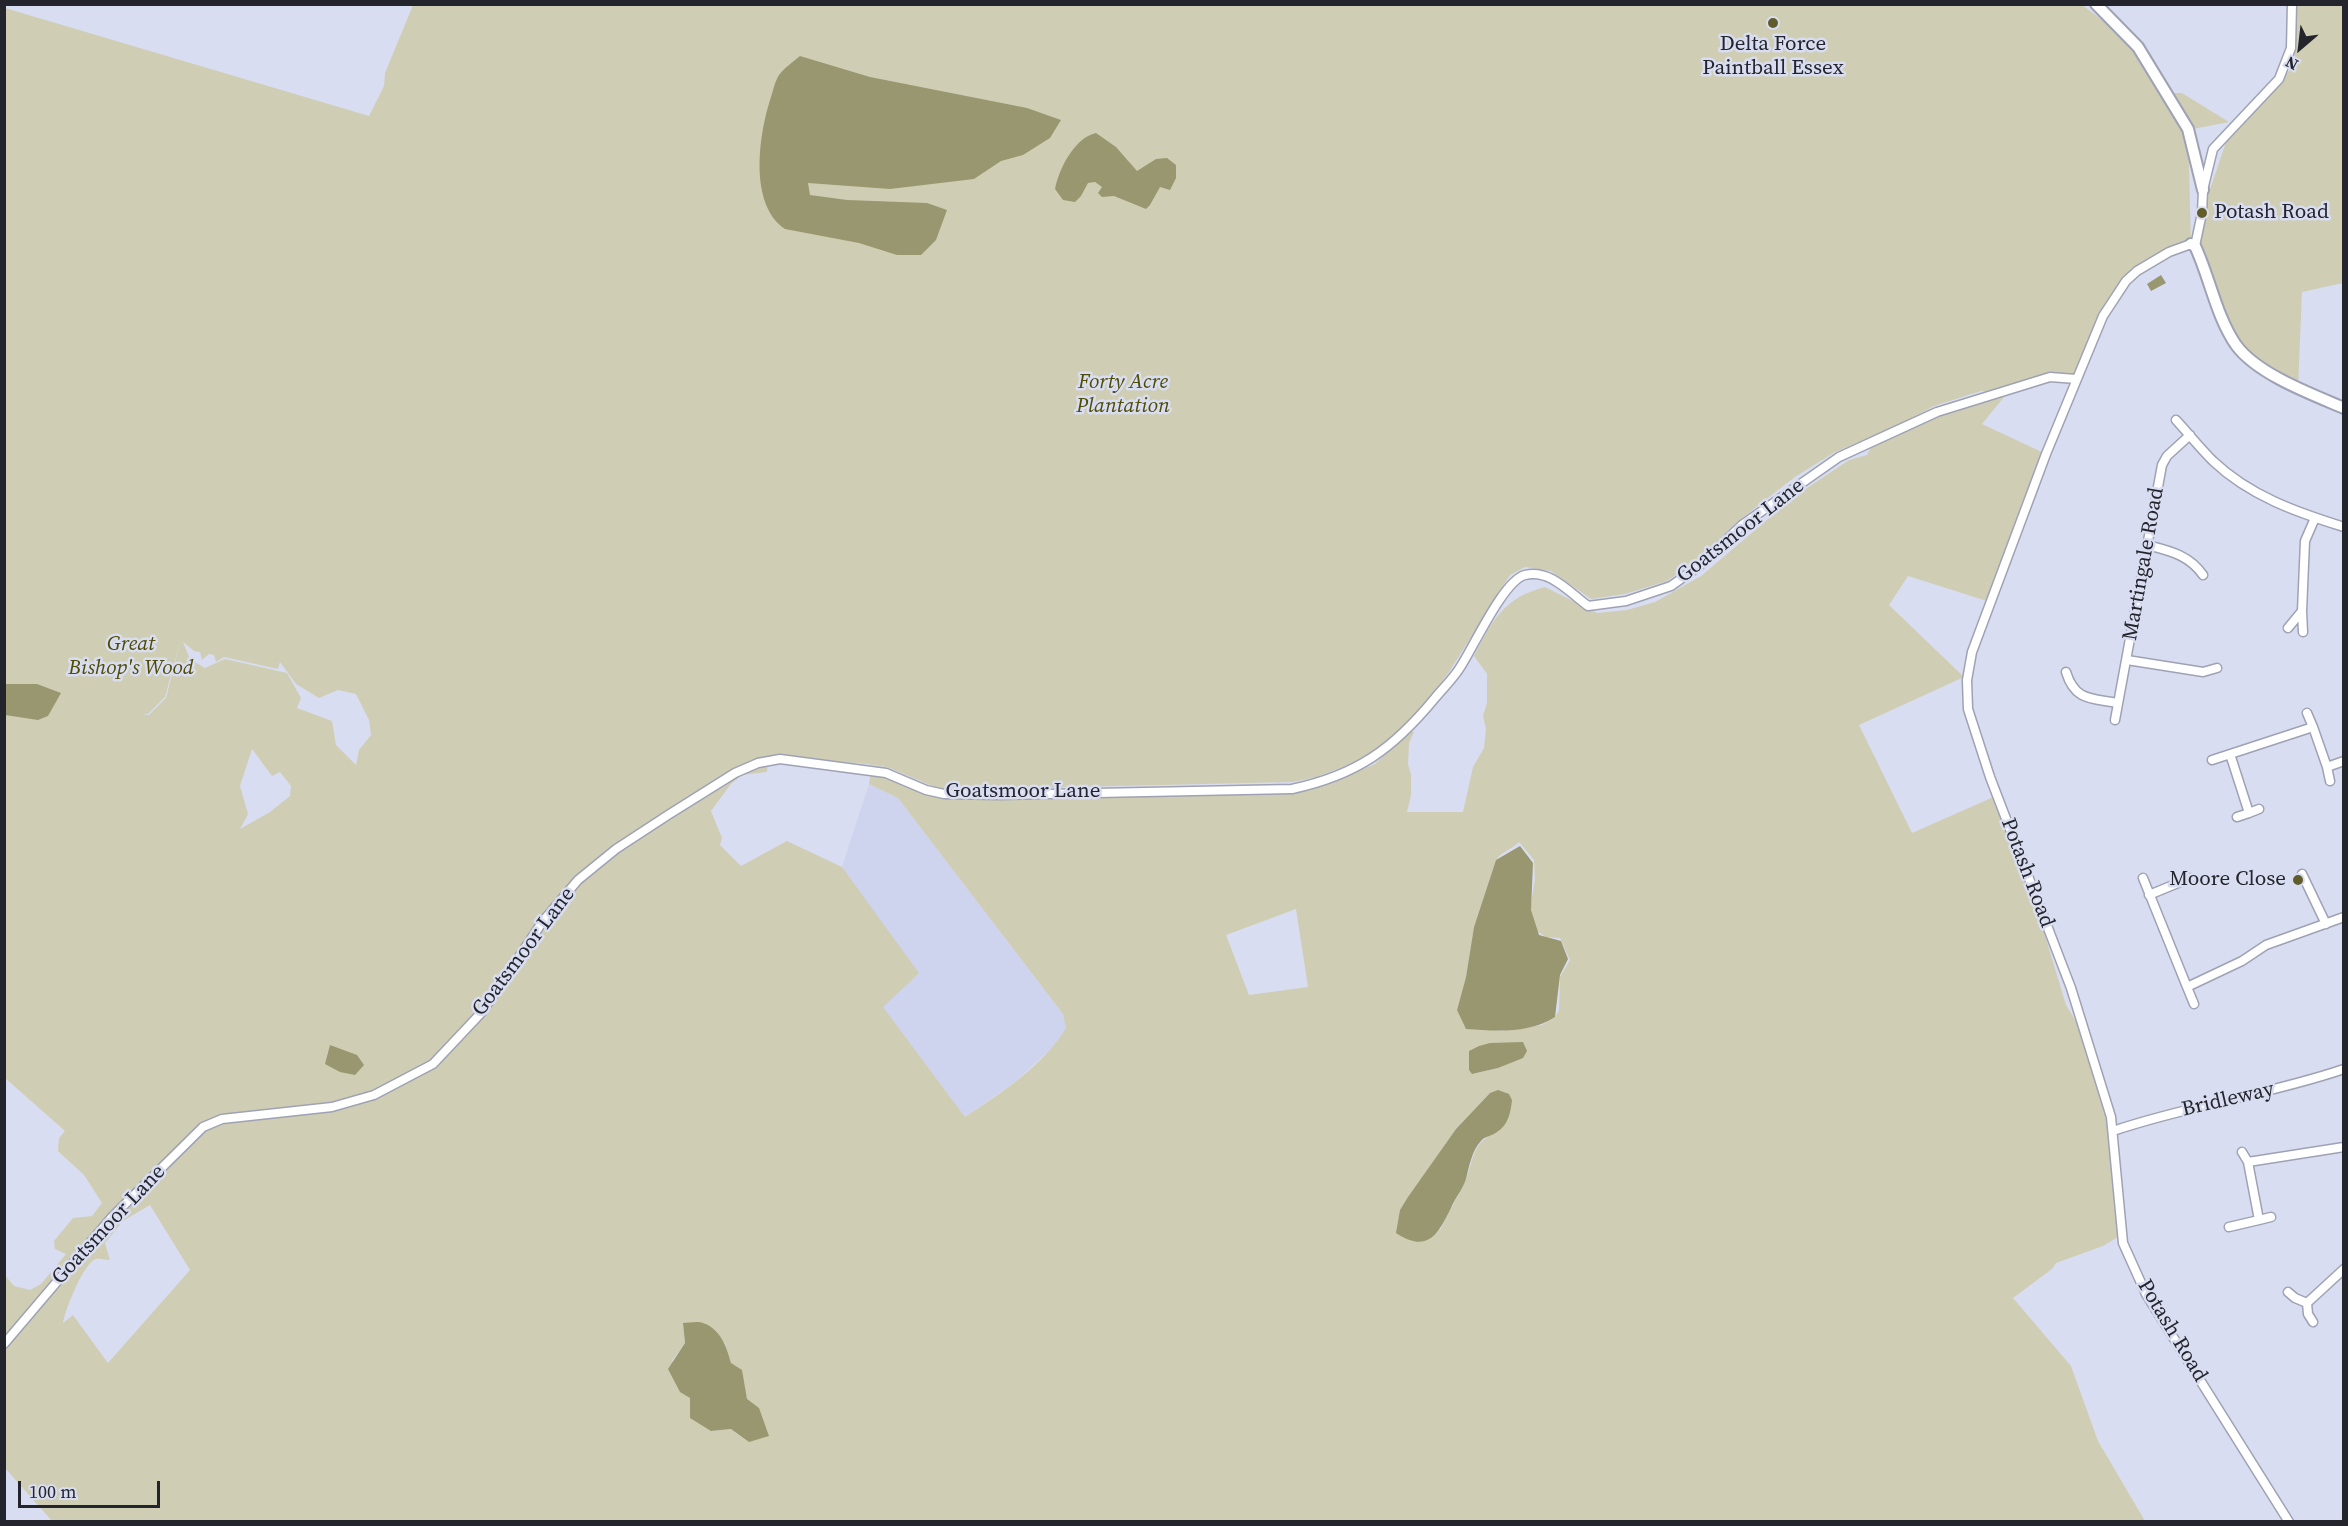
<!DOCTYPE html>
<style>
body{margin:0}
#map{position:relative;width:2348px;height:1526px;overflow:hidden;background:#d9ddf1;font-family:"Source Serif 4",serif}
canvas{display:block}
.frame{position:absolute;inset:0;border:6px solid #24252c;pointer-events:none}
.north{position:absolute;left:2270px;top:18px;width:60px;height:60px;-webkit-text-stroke:4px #d9ddf1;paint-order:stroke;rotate:208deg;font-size:16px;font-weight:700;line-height:24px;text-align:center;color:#24252c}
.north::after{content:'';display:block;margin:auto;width:21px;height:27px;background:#24252c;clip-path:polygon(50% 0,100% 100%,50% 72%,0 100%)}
.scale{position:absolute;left:18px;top:1481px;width:142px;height:27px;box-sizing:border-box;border:3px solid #24252c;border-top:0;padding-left:8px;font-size:18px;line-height:21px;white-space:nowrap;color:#24252c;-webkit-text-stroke:4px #d9ddf1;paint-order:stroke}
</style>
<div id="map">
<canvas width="2348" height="1526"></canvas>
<div class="frame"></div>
<div class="north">N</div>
<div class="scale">100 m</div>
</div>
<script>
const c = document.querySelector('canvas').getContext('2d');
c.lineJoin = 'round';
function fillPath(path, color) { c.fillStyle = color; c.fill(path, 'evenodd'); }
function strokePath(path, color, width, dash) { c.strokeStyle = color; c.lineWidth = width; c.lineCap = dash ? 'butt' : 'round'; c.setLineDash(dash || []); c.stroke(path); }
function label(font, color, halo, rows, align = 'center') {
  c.font = font + ' "Source Serif 4",serif'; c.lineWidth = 5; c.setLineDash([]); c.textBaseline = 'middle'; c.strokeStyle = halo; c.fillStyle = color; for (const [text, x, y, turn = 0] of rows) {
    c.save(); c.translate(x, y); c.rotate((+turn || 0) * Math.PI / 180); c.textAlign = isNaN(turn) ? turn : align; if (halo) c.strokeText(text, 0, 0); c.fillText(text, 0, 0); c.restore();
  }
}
const built = new Path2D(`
 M869 784 898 798 1063 1014 1066 1028 1059 1041 1016 1081 965 1117 882 1007 842 867Z`);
const green = new Path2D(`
 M2081 4 2138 47 2166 93H2182L2229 122 2188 130 2191 244 2137 271 2103 316 2076 379 2050 377 2008 392 1982 424 2046 454 1990 602 1908 576 1889 605 1964 677 1859 725 1912 833 1998 795 2001 819 2037 909 2066 1005 2085 1036 2105 1102 2123 1234 2103 1246 2056 1263 2052 1269 2013 1298 2071 1366 2098 1441 2145 1521H52L5 1468 4 1274 14 1286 30 1290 41 1284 66 1254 55 1249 54 1241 73 1218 92 1216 102 1203 84 1175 58 1151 59 1138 65 1131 5 1078V8L369 116 384 86 385 73 413 5ZM1981 391 2006 392 1937 412 1874 441 1867 455 1849 460 1795 496 1701 576 1655 602 1627 610 1597 613 1545 587C1503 598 1493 620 1474 656L1487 674V703L1483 716 1486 729 1484 748 1473 767 1463 812H1407L1411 795V775L1408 764 1409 743 1414 732 1409 731 1375 764 1331 783 1329 779 1292 789 944 794 871 771 869 784 898 798 1063 1014 1066 1028C1045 1064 1000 1094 965 1117L883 1007 919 973 842 867 787 841 741 866 720 845 722 838 711 811 731 784 742 775 767 772 768 761 756 758 859 763 887 767 942 790 1293 782 1316 777 1372 756 1417 714 1449 672 1510 575 1525 567 1551 571 1591 599 1625 594 1667 581 1695 562 1737 522 1795 477 1835 452 1901 424 1934 406ZM181 639 166 698 149 715H142L148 714 165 697ZM183 642 194 651 200 652 202 660 209 654 214 655 216 662 224 657 278 669 280 662 296 684 319 698 338 690 356 694 369 720 371 735 359 750 356 765 336 745 332 721 297 708 301 698 287 673 225 659 205 668 190 659ZM252 749 272 776 280 772 291 786 290 796 270 812 240 829 248 814 240 786ZM1519 842 1534 860 1535 879 1530 910 1537 931 1546 937 1560 938 1570 960 1560 977 1559 1010 1555 1017 1542 1025 1500 1031 1457 1010 1466 977 1474 927 1496 860C1501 852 1512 849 1519 842ZM1296 909 1308 987 1249 995 1226 935ZM1523 1042 1498 1068 1473 1074 1479 1046ZM1490 1093 1489 1136C1471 1146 1472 1168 1464 1184 1456 1200 1447 1215 1440 1230L1400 1210 1456 1129ZM150 1205 190 1270 108 1363 73 1315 63 1323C65 1310 84 1262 96 1259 100 1258 106 1260 110 1260L105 1243 123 1221ZM683 1323 725 1343 731 1363 744 1385 747 1399 749 1442 731 1429 711 1431 672 1361 685 1343Z
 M2293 5H2343V283L2302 292 2298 389 2235 343 2198 244 2202 213 2229 133 2295 65Z`);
const water = new Path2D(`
 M800 56 870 77 1027 108 1061 120 1050 138 1023 155 1001 161 974 179 890 189 808 183 810 195 847 200 927 203 947 210 936 240 921 255H897L859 243 785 229C748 204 759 133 771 97 773 91 775 81 779 75 784 68 793 62 800 56Z
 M1096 133 1116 147 1137 171 1156 159 1167 158 1176 165V178L1170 190 1160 187 1150 205 1146 209 1114 196 1102 197 1098 193 1102 187 1095 182 1088 183 1081 196 1075 202 1063 200 1055 189C1059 169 1074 138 1096 133Z
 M2161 275 2166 283 2151 291 2147 284Z
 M5 684H37L61 693 48 716 38 720 5 715Z
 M1520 846 1533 863 1531 910 1539 935 1561 941 1568 959 1560 975 1555 1017C1529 1034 1495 1031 1466 1029L1457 1010 1466 977 1474 927 1496 860Z
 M1523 1042 1527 1051 1523 1058 1498 1068 1472 1074 1469 1070V1051L1479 1046 1490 1043Z
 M330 1045 357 1055 364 1065 355 1075 340 1072 325 1064Z
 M1498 1090 1509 1094 1512 1100C1511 1111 1508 1126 1497 1132 1492 1136 1485 1136 1481 1141 1472 1150 1469 1167 1466 1179 1463 1189 1455 1198 1451 1208 1438 1234 1428 1254 1396 1233L1400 1210 1408 1197 1456 1129 1490 1093Z
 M683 1323C689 1323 698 1321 703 1323 721 1329 727 1348 731 1363L742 1370 747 1399 759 1408 769 1436 749 1442 731 1429 711 1431 690 1418V1398L680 1392 668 1369 685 1343Z`);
const minor = new Path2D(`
 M2191 244 2169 252 2137 271 2126 281 2103 316 2046 454 1972 652 1967 680 1968 709 1990 777 2071 988 2111 1117 2123 1243 2146 1294 2289 1522
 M2195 246 2202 213 2203 190 2213 149 2279 79 2291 48 2292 4
 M2176 420C2188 433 2200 448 2213 461 2250 496 2296 512 2344 527
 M2147 545C2170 551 2189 555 2203 575
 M2302 611 2303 632
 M2288 628 2302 611 2305 541 2315 518
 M2127 660 2203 672 2217 668
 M2066 672C2075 701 2091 698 2117 703
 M2307 713 2313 727
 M2115 720 2162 465 2167 456 2190 435
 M2230 754 2249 813 2237 817
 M2212 760 2313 727 2327 767 2344 761
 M2327 767 2330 781
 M2249 813 2259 809
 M2302 874 2326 924
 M2143 878 2187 987 2242 961 2266 945 2344 917
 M2149 895 2190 878
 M2187 987 2194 1004
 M2113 1131C2189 1105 2268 1095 2344 1069
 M2242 1152 2248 1162 2259 1220 2271 1217
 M2248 1162 2344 1147
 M2229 1227 2259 1220
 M2288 1292 2295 1298 2307 1303 2344 1269
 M2307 1303 2308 1314 2313 1322
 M4 1344 112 1217 203 1127 222 1119 332 1107 374 1095 433 1064 482 1012 543 921 578 880 616 849 668 815 735 773 758 763 780 759 886 773 926 790 944 794 999 795 1292 789C1357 775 1393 749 1435 698 1443 688 1454 678 1461 666 1474 646 1504 580 1525 575 1550 569 1569 592 1588 606L1626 601 1671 586 1699 566 1742 525 1839 457 1937 412 2050 377 2076 379`);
const tertiary = new Path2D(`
 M2096 4 2138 47 2188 129 2203 190
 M2191 244 2195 246C2210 278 2216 316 2236 345 2257 374 2311 394 2344 408`);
const markers = [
 [1773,23,6,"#605d2a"],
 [2202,213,6,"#605d2a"],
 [2298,880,6,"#605d2a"]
];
const poiNames = [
 ["Delta Force",1773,45],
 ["Paintball Essex",1773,69],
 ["Potash Road",2214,213,"left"],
 ["Moore Close",2286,880,"right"]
];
const parkNames = [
 ["Forty Acre",1123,383],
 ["Plantation",1123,407],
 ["Great",131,645],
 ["Bishop's Wood",131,669]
];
const streetNames = [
 ["Goatsmoor Lane",1741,531,-38],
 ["Martingale Road",2144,564,-80],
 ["Goatsmoor Lane",1023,792],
 ["Potash Road",2027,873,69],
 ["Goatsmoor Lane",524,952,-53],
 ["Bridleway",2228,1100,-13],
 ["Goatsmoor Lane",109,1225,-47],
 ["Potash Road",2172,1331,59]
];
fillPath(built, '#ced3ee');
fillPath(green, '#cfceb4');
fillPath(water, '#99976f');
strokePath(minor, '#9ea2b4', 11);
strokePath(tertiary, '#9ea2b4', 14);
strokePath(minor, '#fff', 8);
strokePath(tertiary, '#fff', 10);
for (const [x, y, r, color] of markers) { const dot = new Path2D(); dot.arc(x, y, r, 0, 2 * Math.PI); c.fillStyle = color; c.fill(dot); strokePath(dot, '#d9ddf1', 2); }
label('21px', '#24252c', '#d9ddf1', poiNames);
label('italic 21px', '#4f4b00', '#d9ddf1', parkNames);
label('21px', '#24252c', '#d9ddf1', streetNames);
</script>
